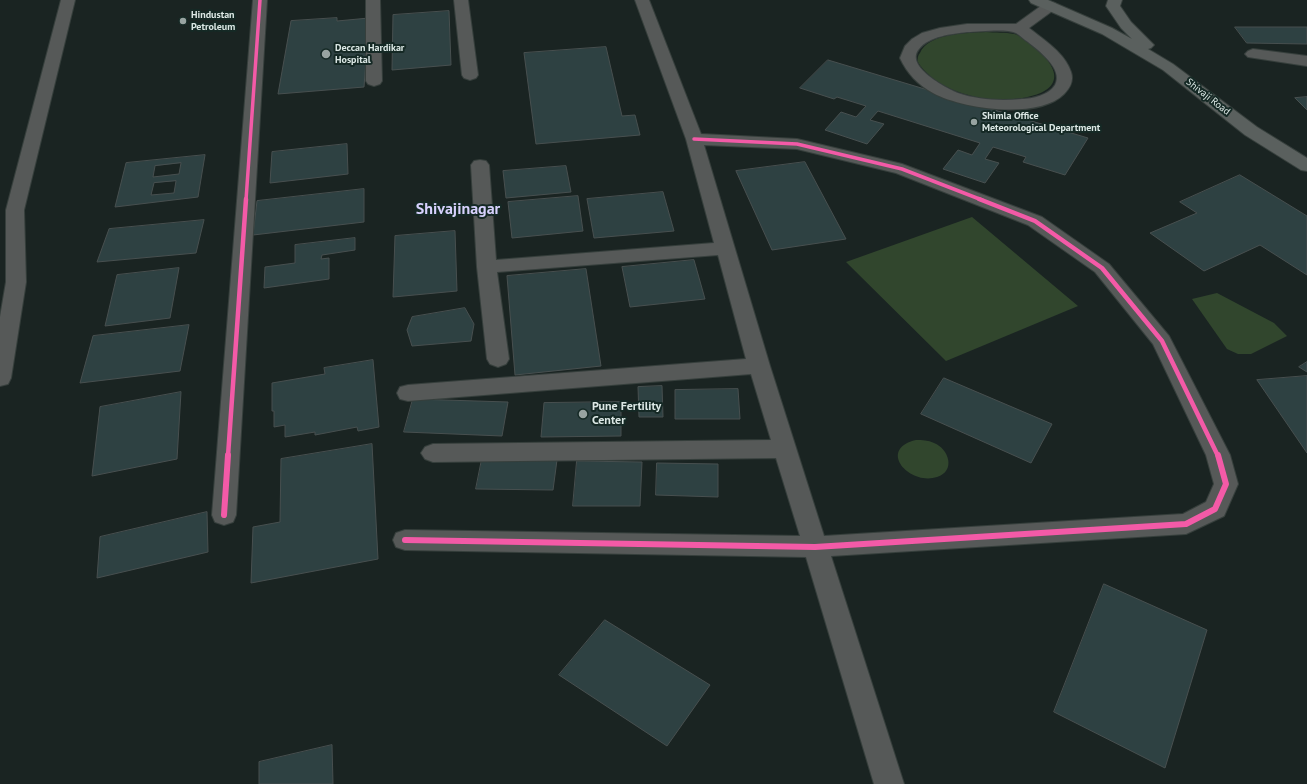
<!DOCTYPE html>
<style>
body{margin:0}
canvas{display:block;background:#1a2422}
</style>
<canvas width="1307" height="784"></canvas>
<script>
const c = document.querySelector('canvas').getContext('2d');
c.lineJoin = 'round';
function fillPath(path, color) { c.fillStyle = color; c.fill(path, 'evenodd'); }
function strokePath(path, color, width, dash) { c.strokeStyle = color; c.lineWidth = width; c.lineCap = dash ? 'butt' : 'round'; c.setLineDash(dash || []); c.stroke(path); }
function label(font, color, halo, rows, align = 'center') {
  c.font = font + ' "PT Sans",sans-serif'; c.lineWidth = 4; c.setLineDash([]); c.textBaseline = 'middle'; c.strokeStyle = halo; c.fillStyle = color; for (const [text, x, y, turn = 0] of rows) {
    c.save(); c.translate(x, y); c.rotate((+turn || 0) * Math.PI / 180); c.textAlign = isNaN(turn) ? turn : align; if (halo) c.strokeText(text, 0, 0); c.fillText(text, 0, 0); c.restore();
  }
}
const green = new Path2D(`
 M986 32C995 33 1005 32 1014 34 1021 35 1037 49 1043 55 1084 99 1002 104 976 97 959 93 940 86 928 74 925 71 920 66 918 62 917 59 918 55 920 53 928 33 968 33 986 32Z
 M972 217 1078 306 946 361 846 262Z
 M1217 293 1274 323 1287 336 1251 354H1238L1227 349 1192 299Z
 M916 440C922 440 928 440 934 443 949 449 956 471 937 477 909 486 877 449 916 440Z`);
const building = new Path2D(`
 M449 11 451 65 392 70 393 15Z
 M337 18V21L369 18 364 87 278 94 291 21Z
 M1235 27H1307V44L1247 43Z
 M606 47 622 116 635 115 640 135 536 144 524 53Z
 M828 60 1088 138 1065 175 1023 162 1026 157 993 147 985 159 999 163 985 183 943 169 958 150 972 155 980 143 878 111 870 120 884 124 867 144 825 130 841 112 856 117 866 106 837 97 834 99 800 88Z
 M1307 97V110L1295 98Z
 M347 144 348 174 270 183 272 152Z
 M205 155 198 197 115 207 126 163ZM181 163 179 174 153 177 155 166ZM176 181 174 193 151 195 154 183Z
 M805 162 846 239 772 250 736 171Z
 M566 166 571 192 506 198 503 171Z
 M1240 175 1307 216V275L1260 245 1204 271 1150 233 1197 213 1180 202Z
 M364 189V222L253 235 257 201Z
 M663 192 674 231 594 238 587 199Z
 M578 196 583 231 512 238 508 202Z
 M204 220 196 253 97 262 109 229Z
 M455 231 457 291 393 297 395 236Z
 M355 238V250L322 255 321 259 329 258V279L264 288 265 267 295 263V245Z
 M694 260 705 299 630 307 622 267Z
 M179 268 170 318 105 326 117 275Z
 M586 269 601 366 515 375 507 276Z
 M465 308 474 324 471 341 412 346 407 330 412 317Z
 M189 325 180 371 80 383 93 336Z
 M373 360 379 427 358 431 357 427 315 435V432L285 437V425L274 427V411H272V383L325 374 324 368Z
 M1307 362V372L1299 367Z
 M1307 376V453L1257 380Z
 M944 378 1052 424 1031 463 921 414Z
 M662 386 663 417H639L638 387Z
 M738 389 740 419H675V390Z
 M181 392 177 459 92 476 100 407Z
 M413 399 508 402 502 436 404 432Z
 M621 402V436L541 437 544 403Z
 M372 444 378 559 251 583 253 527 280 522 281 459Z
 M482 459 557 460 553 490 476 489Z
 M577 461 642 462 640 506H573Z
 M657 463 718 464V497L656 495Z
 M207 512 208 552 97 578 100 537Z
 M1104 584 1207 630 1165 768 1054 712Z
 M605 620 710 685 667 746 559 675Z
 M332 745 333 784H259V762Z`);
const minor = new Path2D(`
 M61 0H75L24 210 26 282 11 378 8 384 0 386V317L6 282V210Z
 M253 0H267L236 515 233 522 224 525 215 522 212 515Z
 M366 0H380L382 81 380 84 374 86 368 84 366 81Z
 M454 0H468L478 75 476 78 470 80 464 78 462 75Z
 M635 0H649L701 134 797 139 902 164 1042 217 1109 264 1169 336 1230 455 1238 484 1224 516 1186 534 831 556 904 784H874L806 557 405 550 396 547 393 540 396 533 405 530 800 536 776 458 433 462 425 459 421 453 425 447 433 444 771 440 751 374 408 401 400 399 397 393 400 387 408 385 746 359 718 255 497 272 509 359 506 364 498 367 490 364 487 359 477 267 471 165 474 161 480 160 486 161 489 165 496 260 714 243 686 139ZM704 145 797 149 896 173 1028 225 1095 272 1153 344 1206 455 1214 484 1206 502 1183 514 824 536 770 366Z
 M1050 2 1055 3 1057 6 1055 9 1029 28C1044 40 1065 53 1071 72 1074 81 1070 88 1064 94 1038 120 962 109 933 93 918 85 907 73 900 58L905 46 912 39 922 33 940 28 967 24H1016L1045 3ZM967 32C980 32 1004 28 1016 33 1020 35 1024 40 1028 42 1038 50 1064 69 1055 85 1049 95 1032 99 1022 99 1001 101 978 100 958 93 946 88 904 66 919 49 929 36 952 34 967 32Z
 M1253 49 1307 56V66L1248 57 1245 54 1248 51Z`);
const highway = new Path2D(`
 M1029 0H1048L1112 28 1132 39 1121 28 1106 6 1108 0H1122L1120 6 1131 22 1154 45 1151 48 1148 49 1173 64 1257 127 1307 158V171L1301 170 1245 135 1163 70 1102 34 1031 3Z`);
const cyclewayFar2 = new Path2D(`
 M694 139 797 144 902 169 982 200
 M246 200 260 0`);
const cyclewayFar1 = new Path2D(`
 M979 199 1035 221 1102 268 1162 341 1218 456
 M228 456 246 199`);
const cycleway = new Path2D(`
 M224 515 228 455
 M405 540 815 547 1186 524 1215 509 1226 484 1218 455`);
const markers = [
 [183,21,4,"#98a3a1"],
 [326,54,5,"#98a3a1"],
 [974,122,4,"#98a3a1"],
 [583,414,5,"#98a3a1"]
];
const farPoinames = [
 ["Hindustan",191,15],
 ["Petroleum",191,27],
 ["Deccan Hardikar",335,48],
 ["Hospital",335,60],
 ["Shimla Office",982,116],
 ["Meteorological Department",982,128]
];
const farStreetnames = [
 ["Shivaji Road",1208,97,38]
];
const poiNames = [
 ["Pune Fertility",592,407],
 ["Center",592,421]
];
const districtNames = [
 ["Shivajinagar",458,209]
];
fillPath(green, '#31462d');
fillPath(building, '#2e4142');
strokePath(building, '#474f4f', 1);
strokePath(minor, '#363f3c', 2);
strokePath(highway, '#363f3c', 2);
fillPath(minor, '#565958');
fillPath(highway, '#5a605e');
strokePath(cyclewayFar2, '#f35aa7', 3.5);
strokePath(cyclewayFar1, '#f35aa7', 4.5);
strokePath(cycleway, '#f35aa7', 6);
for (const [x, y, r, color] of markers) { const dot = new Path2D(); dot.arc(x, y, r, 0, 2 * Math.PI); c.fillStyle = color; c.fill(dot); strokePath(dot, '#152925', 1.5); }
label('bold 10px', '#dce8e5', '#152925', farPoinames, 'left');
label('10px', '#dce8e5', '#152925', farStreetnames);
label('bold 12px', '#dce8e5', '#152925', poiNames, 'left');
label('bold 16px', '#d7d1fd', '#152925', districtNames);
</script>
